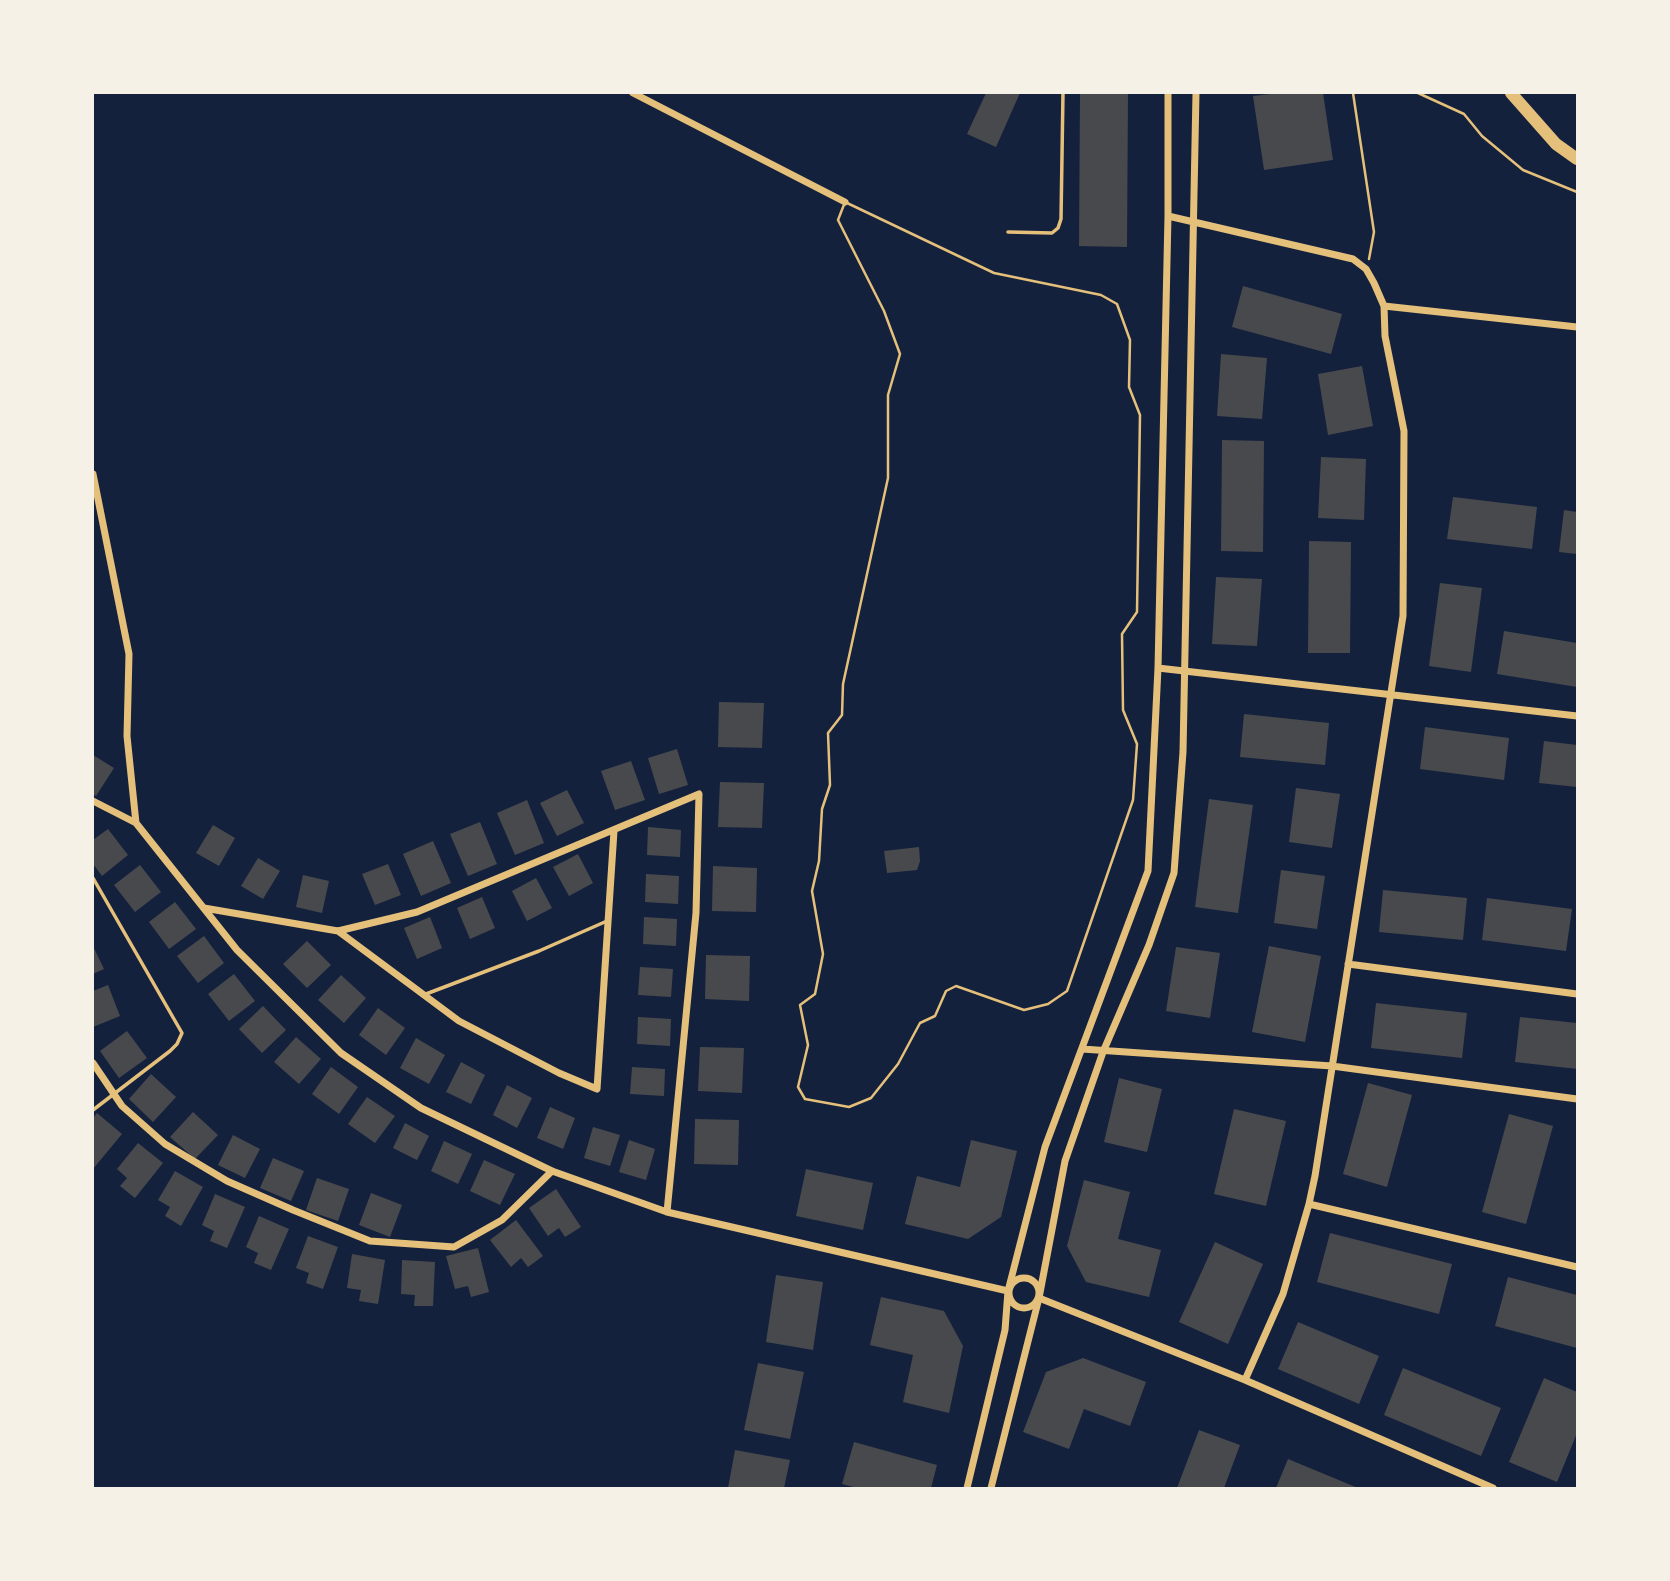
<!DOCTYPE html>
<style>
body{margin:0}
#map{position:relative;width:1670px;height:1581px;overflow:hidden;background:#14213d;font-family:Raleway,sans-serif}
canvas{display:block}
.frame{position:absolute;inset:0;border:94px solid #f6f1e7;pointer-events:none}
</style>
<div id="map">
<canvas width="1670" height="1581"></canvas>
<div class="frame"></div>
</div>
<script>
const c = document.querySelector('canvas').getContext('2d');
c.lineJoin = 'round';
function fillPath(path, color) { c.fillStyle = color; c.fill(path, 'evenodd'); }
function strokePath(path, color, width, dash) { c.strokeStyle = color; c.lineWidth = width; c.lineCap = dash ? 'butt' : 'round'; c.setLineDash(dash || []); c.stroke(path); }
const building = new Path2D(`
 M986 93H1020L996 147 967 134Z
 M1080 93H1128L1127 247 1079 246Z
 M1279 93H1323L1333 160 1264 170 1253 96Z
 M1243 286 1342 314 1331 354 1232 327Z
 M1221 354 1267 358 1262 419 1217 416Z
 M1362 366 1373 426 1328 435 1318 374Z
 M1222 440 1264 441 1263 552 1221 551Z
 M1321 457 1366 459 1364 520 1318 518Z
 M1453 497 1537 507 1532 549 1447 539Z
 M1564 510 1577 512V554L1559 552Z
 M1309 541 1351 542 1350 653H1308Z
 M1216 577 1262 579 1257 646 1212 644Z
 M1440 583 1482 588 1471 672 1429 666Z
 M1504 631 1577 643V687L1497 674Z
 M719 702 764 703 762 748 718 747Z
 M1244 714 1329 723 1325 765 1240 757Z
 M1425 727 1509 738 1504 780 1420 769Z
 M1544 741 1577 745V787L1539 783Z
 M677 749 688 785 659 794 648 758Z
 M93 755 114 768 96 796 93 794Z
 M631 761 645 800 615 810 601 771Z
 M720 782 764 783 762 828 718 827Z
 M1296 788 1340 794 1332 848 1289 842Z
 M567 790 584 823 557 836 540 803Z
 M1209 799 1253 805 1238 913 1195 907Z
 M527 800 544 843 515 855 497 813Z
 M480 822 497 864 468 876 450 834Z
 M213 825 235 838 219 866 196 853Z
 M648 827 681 830 680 857 647 855Z
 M108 829 128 855 102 876 93 864V840Z
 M433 841 451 883 421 896 403 854Z
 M919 847 920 861 917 870 887 873 884 851Z
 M578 854 593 883 569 896 553 867Z
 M258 858 280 871 263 899 241 886Z
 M388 864 401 895 375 905 362 874Z
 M140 865 161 892 135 912 114 885Z
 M713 866 757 868 756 912 712 911Z
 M1281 870 1325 876 1317 929 1274 923Z
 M646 874 679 876 678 904 645 902Z
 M303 875 329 881 322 913 296 907Z
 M536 878 552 908 527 921 512 891Z
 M1383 890 1467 898 1463 940 1379 932Z
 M482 897 495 928 470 939 457 908Z
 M1487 898 1572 909 1566 951 1482 940Z
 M175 902 196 929 169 949 149 922Z
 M430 917 442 948 417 959 404 928Z
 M644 917 677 919 676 946 643 944Z
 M204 936 224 963 198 983 177 956Z
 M307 941 331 965 307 988 283 964Z
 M93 946 104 969 93 974Z
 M1269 946 1321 956 1305 1042 1252 1032Z
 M1176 947 1220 953 1210 1018 1166 1011Z
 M706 955 750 956 749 1001 705 999Z
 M640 967 673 969 671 997 638 995Z
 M234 974 255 1001 229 1021 208 994Z
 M341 975 366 998 344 1023 318 1000Z
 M108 985 120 1016 93 1027V991Z
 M1376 1003 1467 1013 1462 1058 1371 1048Z
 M263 1006 286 1030 262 1053 239 1029Z
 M378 1008 405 1028 386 1055 359 1035Z
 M638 1017 671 1019 670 1046 637 1044Z
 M1520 1017 1577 1023V1069L1515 1062Z
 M127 1031 147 1058 119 1078 100 1051Z
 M296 1037 321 1059 299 1084 274 1062Z
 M416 1038 445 1055 429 1084 400 1068Z
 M700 1047 744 1048 742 1093 698 1091Z
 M461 1062 485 1075 471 1104 446 1092Z
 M331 1067 358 1087 339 1114 312 1094Z
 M632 1067 665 1069 664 1096 630 1094Z
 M151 1074 176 1097 153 1122 129 1099Z
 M1119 1078 1162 1089 1147 1152 1104 1142Z
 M1368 1083 1412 1095 1387 1187 1343 1174Z
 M507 1085 532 1098 517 1128 493 1115Z
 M367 1097 395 1116 375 1143 348 1124Z
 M550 1107 575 1118 563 1149 537 1138Z
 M1234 1109 1286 1121 1266 1206 1214 1194Z
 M193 1112 218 1135 195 1159 170 1137Z
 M97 1113 122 1134 93 1169V1118Z
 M1509 1114 1553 1126 1526 1224 1482 1212Z
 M695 1119 739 1120 738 1165 694 1164Z
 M405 1123 429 1136 417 1160 393 1148Z
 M593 1127 620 1135 610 1166 584 1158Z
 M233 1135 260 1149 245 1178 218 1165Z
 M629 1140 655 1149 646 1180 619 1172Z
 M971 1140 1017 1151 1001 1217 968 1239 905 1224 917 1176 960 1187Z
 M444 1141 472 1154 458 1184 431 1171Z
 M138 1143 163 1163 135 1198 120 1186 127 1178 117 1169Z
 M273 1158 304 1171 291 1201 260 1188Z
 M484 1160 515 1174 500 1205 470 1191Z
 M806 1169 873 1183 863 1230 796 1216Z
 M175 1171 203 1187 181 1226 165 1216 170 1207 158 1200Z
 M317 1178 349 1189 338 1221 306 1210Z
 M1084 1180 1130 1192 1118 1239 1161 1250 1149 1297 1086 1282 1067 1246Z
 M556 1189 581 1227 565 1237 559 1228 548 1236 529 1208Z
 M371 1193 402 1205 390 1237 359 1225Z
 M215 1194 245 1207 227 1248 210 1241 214 1231 202 1225Z
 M259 1216 289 1229 271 1270 254 1263 258 1253 246 1247Z
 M516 1220 543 1256 528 1267 521 1258 511 1267 490 1240Z
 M1330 1233 1452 1264 1439 1314 1317 1282Z
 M308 1236 338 1247 323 1289 306 1283 309 1273 296 1268Z
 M1215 1242 1263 1264 1228 1344 1179 1322Z
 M478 1248 489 1292 471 1297 468 1286 455 1289 446 1256Z
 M352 1254 385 1260 378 1304 359 1301 361 1290 347 1288Z
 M402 1260 435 1262 433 1306H414L415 1295 401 1294Z
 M776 1275 823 1282 813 1350 766 1342Z
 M1508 1277 1577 1295V1348L1495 1326Z
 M881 1297 944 1311 963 1346 949 1413 903 1402 913 1355 870 1345Z
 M1298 1322 1379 1356 1359 1404 1278 1369Z
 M1083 1358 1146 1382 1130 1426 1084 1409 1069 1449 1023 1432 1046 1372Z
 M758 1363 804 1372 790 1439 744 1430Z
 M1403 1368 1501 1408 1481 1456 1384 1415Z
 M1544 1378 1577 1392V1433L1557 1482 1509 1462Z
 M1199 1430 1240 1445 1224 1488H1177Z
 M854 1442 937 1465 931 1488H857L842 1484Z
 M735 1450 790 1460 784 1488H728Z
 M1288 1459 1358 1488H1276Z`);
const path = new Path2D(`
 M1353 93 1374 232 1369 259
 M1418 93 1464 114 1482 136 1523 170 1577 192
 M845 202 994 273 1101 295 1117 304 1130 340 1129 387 1140 415 1137 612 1122 634 1123 710 1137 744 1133 800 1067 991 1048 1004 1024 1010 956 986 946 991 935 1016 920 1023 898 1064 871 1098 849 1107 805 1099 798 1087 808 1045 800 1005 815 994 823 954 812 891 819 861 822 809 830 785 828 733 842 715 843 684 888 478V395L900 354 884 311 838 220Z`);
const service = new Path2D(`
 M1008 232 1052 233 1058 228 1061 219 1063 93
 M93 878 182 1033 177 1044 170 1051 93 1110
 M426 994 539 951 607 921`);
const minor = new Path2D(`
 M633 93 845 202
 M1168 216 1353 259 1366 269 1374 283 1384 306 1385 336 1404 431 1403 616 1315 1176 1309 1204 1283 1294 1245 1380
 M1384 306 1577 327
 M93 474 129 654 127 736 136 823 237 950 341 1053 421 1108 552 1171 667 1212 1008 1291
 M1158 668 1577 716
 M93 801 136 823
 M204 908 338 931 417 912 699 794 696 913 667 1212
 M338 931 459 1021 559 1073 597 1089 614 831
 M1348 964 1577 994
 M1082 1049 1332 1066 1577 1099
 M93 1063 122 1106 165 1144 227 1181 293 1210 370 1241 454 1247 502 1220 552 1171
 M1309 1204 1577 1267
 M1009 1293a15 15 0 1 1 30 0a15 15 0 1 1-30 0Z
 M1039 1298 1245 1380 1493 1488
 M967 1488 1005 1330 1008 1291 1045 1147 1148 871 1158 668 1168 216V93
 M991 1488 1039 1298 1065 1161 1103 1052 1149 945 1174 873 1183 752 1196 93`);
const motorway = new Path2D(`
 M1511 93 1556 144 1577 159`);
fillPath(building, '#48494c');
strokePath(path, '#e5c07b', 2.5);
strokePath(service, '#e5c07b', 3.5);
strokePath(minor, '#e5c07b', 7);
strokePath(motorway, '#e5c07b', 12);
</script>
